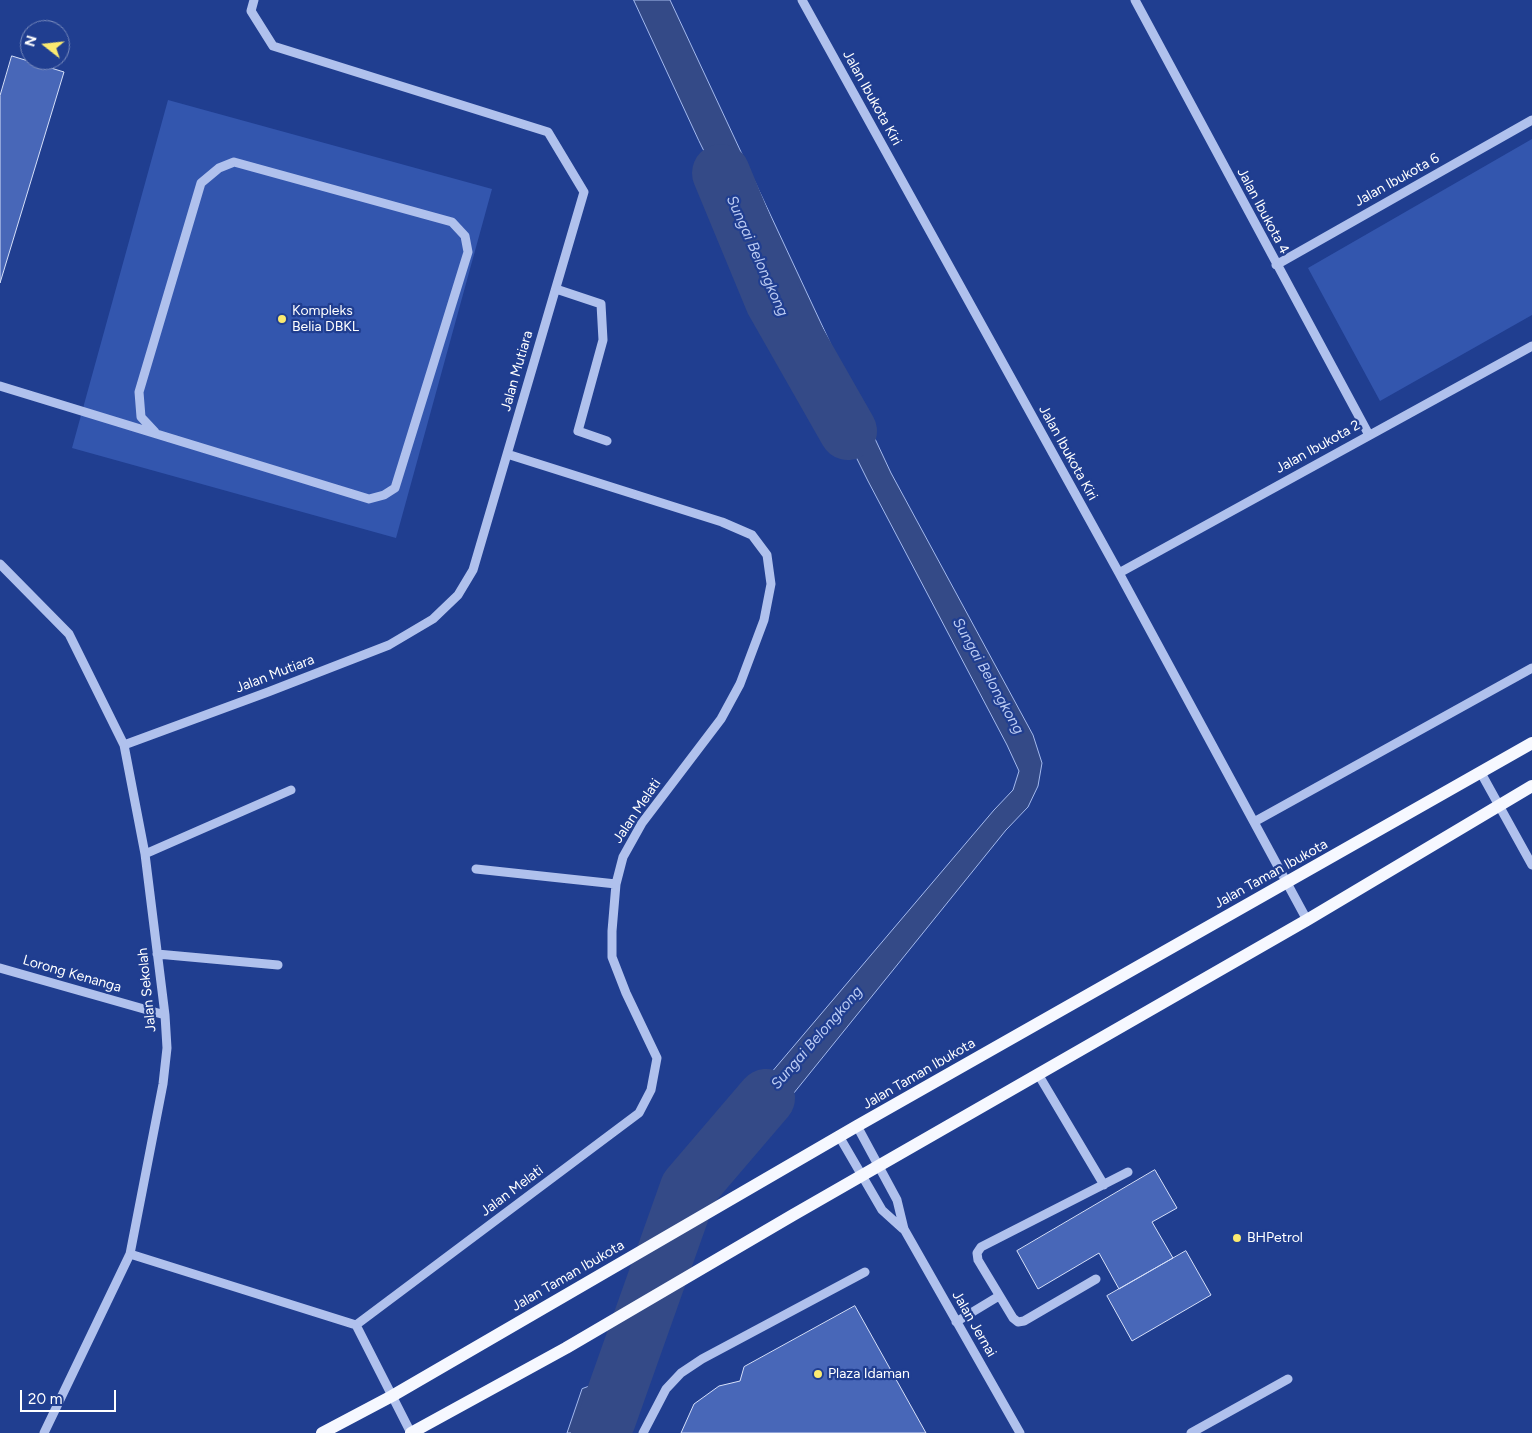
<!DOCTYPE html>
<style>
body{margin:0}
#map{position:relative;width:1532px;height:1433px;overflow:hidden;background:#203e90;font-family:Figtree,sans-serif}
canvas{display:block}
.north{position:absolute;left:20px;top:20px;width:50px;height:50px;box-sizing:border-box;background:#203e90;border:1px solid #798bbc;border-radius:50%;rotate:286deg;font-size:14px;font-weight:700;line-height:20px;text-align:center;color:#fff}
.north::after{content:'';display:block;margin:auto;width:18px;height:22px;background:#fbea70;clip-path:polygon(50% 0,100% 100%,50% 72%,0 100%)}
.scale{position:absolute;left:20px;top:1390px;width:96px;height:22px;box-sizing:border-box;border:2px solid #fff;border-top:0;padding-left:6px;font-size:15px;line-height:18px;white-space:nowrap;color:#fff;-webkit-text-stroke:4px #203e90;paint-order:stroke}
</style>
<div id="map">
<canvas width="1532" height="1433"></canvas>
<div class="north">N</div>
<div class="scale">20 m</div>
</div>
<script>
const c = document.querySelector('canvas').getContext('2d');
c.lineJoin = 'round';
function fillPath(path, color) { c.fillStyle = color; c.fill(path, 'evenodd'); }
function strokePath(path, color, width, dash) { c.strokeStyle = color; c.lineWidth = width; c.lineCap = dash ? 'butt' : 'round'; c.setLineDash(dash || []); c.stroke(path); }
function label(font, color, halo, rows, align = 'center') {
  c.font = font + ' Figtree,sans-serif'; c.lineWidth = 4.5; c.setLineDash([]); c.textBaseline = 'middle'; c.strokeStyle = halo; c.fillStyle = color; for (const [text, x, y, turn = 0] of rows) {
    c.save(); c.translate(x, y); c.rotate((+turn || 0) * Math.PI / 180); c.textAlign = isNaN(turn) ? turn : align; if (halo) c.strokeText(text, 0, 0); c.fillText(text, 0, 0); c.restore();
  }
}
const green = new Path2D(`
 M168 100 492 189 396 538 72 448Z
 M1532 139V315L1380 401 1308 268Z`);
const water = new Path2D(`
 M634 0H670L891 473 1033 735 1042 763 1038 786 1028 807 1006 830 760 1135 687 1172 994 810 1013 790 1019 771 1007 745 868 481 699 141Z
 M637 1369 608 1433H567L582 1389Z`);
const river = new Path2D(`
 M721 173 774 301 848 431
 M600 1433 607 1419 689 1188 766 1098`);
const building = new Path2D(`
 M12 56 64 72 0 283V96Z
 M1155 1170 1177 1208 1152 1222 1173 1258 1119 1289 1099 1253 1038 1289 1017 1251Z
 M1186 1251 1211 1295 1132 1341 1107 1296Z
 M855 1306 926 1433H681L694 1404 719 1386 740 1381 744 1367Z`);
const minor = new Path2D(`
 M802 0 1119 573 1307 920
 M1135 0 1369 435
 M1276 265 1532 120
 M556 289 601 304 603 340 578 431 607 441
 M0 386 369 499 384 495 395 488 468 252 465 236 452 222 234 162 219 168 201 183 139 392 141 417 155 432
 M0 564 69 634 124 745 145 854 165 1015 167 1048 163 1084 130 1254 44 1433
 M1119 573 1532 346
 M124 745 268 692 389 645 433 619 458 595 473 570 584 192 548 132 273 46 251 11 254 0
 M1481 773 1532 865
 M1254 822 1532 668
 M145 854 291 790
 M476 869 616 884
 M157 954 278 965
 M0 968 165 1015
 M1038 1074 1104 1185
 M857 1126 897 1200 904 1229 1020 1433
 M839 1136 882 1210 903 1229
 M130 1254 356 1325 411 1433
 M1096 1279 1024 1321 1018 1322 1013 1318 978 1260 977 1253 981 1247 1128 1172
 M956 1322 999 1296
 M356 1325 639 1113 651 1090 657 1058 626 993 612 957V931L616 884 623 857 642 823 721 719 740 684 764 620 771 584 767 555 752 535 722 522 507 454
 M643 1433 666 1389 681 1373 702 1359 865 1272
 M1191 1433 1288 1379`);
const major = new Path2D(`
 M322 1433 392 1396 857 1126 1532 743
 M411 1433 566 1348 793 1215 1307 920 1532 786`);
const markers = [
 [282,319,5,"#fbea70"],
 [1237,1238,5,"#fbea70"],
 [818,1374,5,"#fbea70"]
];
const streetNames = [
 ["Jalan Ibukota Kiri",872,98,61],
 ["Jalan Ibukota 6",1397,180,-29],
 ["Jalan Ibukota 4",1263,211,62],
 ["Jalan Mutiara",517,371,-74],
 ["Jalan Ibukota 2",1318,447,-29],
 ["Jalan Ibukota Kiri",1068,453,61],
 ["Jalan Mutiara",275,674,-21],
 ["Jalan Melati",637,811,-56],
 ["Jalan Taman Ibukota",1271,874,-29],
 ["Lorong Kenanga",72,974,16],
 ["Jalan Sekolah",147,990,-96],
 ["Jalan Taman Ibukota",919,1074,-30],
 ["Jalan Melati",512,1191,-37],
 ["Jalan Taman Ibukota",568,1276,-30],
 ["Jalan Jernai",974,1324,60]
];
const poiNames = [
 ["Kompleks",292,311],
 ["Belia DBKL",292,327],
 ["BHPetrol",1247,1238],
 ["Plaza Idaman",828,1374]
];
const waterNames = [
 ["Sungai Belongkong",757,256,66],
 ["Sungai Belongkong",988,676,61],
 ["Sungai Belongkong",817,1038,-49]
];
fillPath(green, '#3356ae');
fillPath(water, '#344a87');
strokePath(water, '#a4baee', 1);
strokePath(river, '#344a87', 58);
fillPath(building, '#4867b8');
strokePath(building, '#d6e0f9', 1);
strokePath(minor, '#b0c1ed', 9);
strokePath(major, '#f6f8ff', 12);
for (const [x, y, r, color] of markers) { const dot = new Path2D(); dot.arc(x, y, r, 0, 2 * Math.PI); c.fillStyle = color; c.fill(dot); strokePath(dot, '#203e90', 2); }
label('14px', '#fff', '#203e90', streetNames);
label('14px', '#fff', '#203e90', poiNames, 'left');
label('italic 15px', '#bcccf4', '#203e90', waterNames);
</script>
